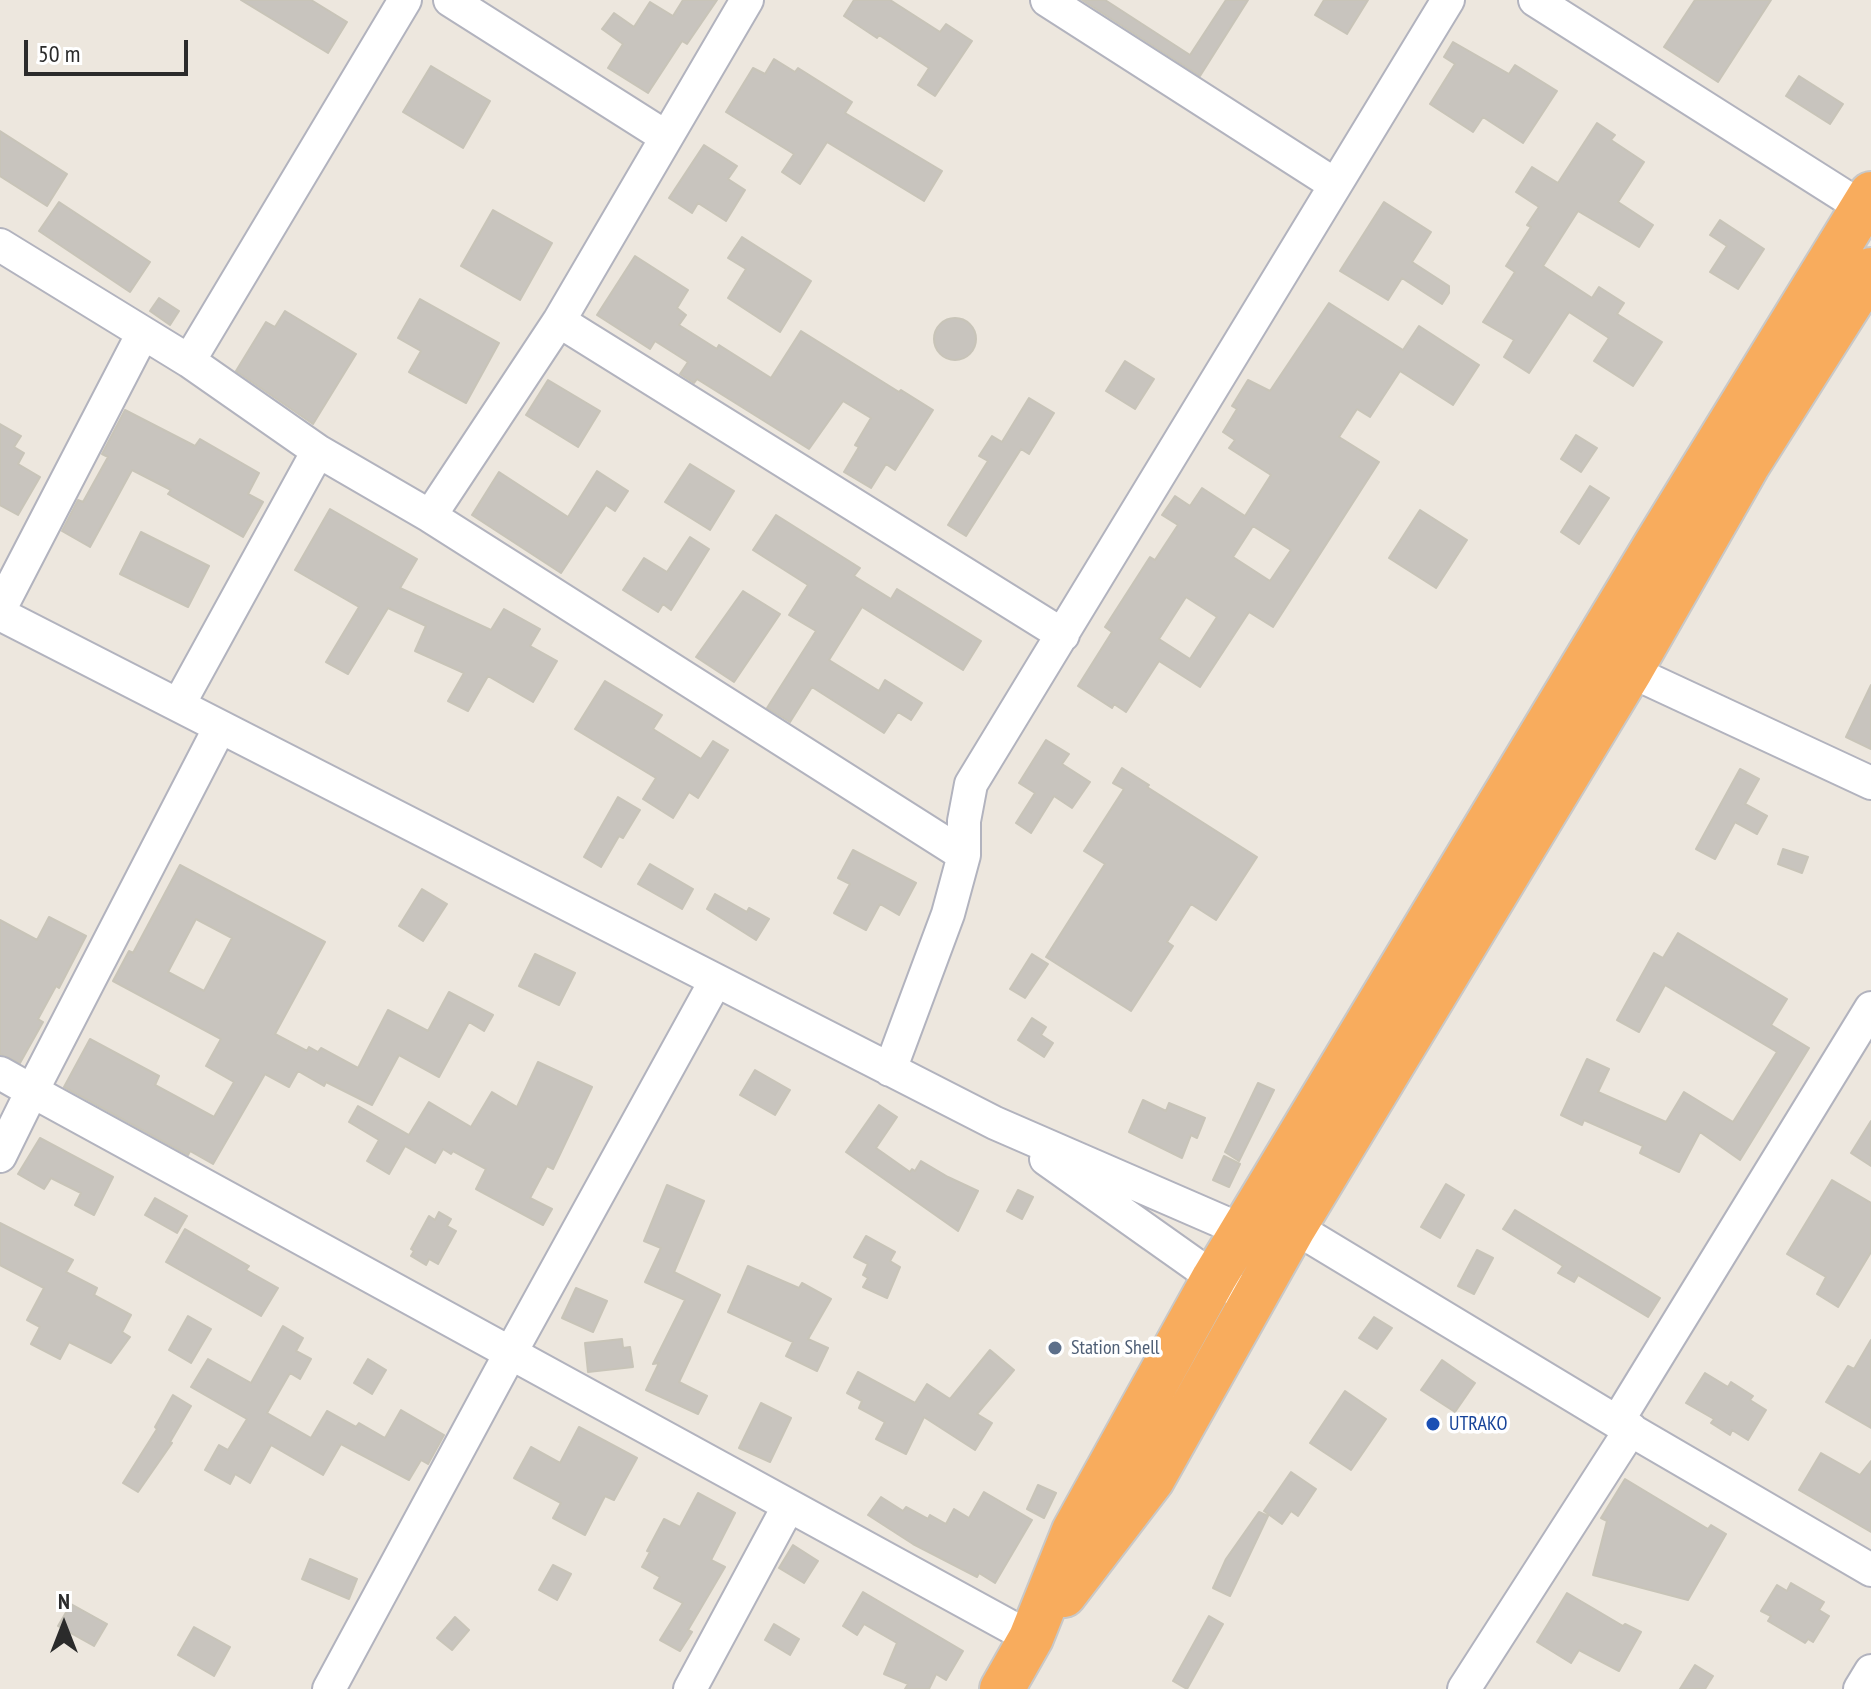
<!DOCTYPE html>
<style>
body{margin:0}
#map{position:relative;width:1871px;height:1689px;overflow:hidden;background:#ede7de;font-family:"PT Sans Narrow",sans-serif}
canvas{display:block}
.north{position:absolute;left:24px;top:1585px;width:80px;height:80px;-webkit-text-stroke:6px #fff;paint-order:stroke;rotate:0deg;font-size:22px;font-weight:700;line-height:32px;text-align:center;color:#2b2b2b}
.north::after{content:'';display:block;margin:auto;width:28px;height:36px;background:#2b2b2b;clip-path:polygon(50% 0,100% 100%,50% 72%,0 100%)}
.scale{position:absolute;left:24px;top:40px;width:164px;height:36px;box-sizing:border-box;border:4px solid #2b2b2b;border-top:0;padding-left:10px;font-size:24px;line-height:28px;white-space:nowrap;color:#2b2b2b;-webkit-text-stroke:6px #fff;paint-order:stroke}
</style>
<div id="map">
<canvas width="1871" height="1689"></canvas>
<div class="north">N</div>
<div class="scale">50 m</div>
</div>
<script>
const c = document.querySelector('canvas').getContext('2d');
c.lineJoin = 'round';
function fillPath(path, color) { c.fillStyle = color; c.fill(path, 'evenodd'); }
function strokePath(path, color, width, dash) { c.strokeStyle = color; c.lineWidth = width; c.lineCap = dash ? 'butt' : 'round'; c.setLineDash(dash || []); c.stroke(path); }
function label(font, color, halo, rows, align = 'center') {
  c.font = font + ' "PT Sans Narrow",sans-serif'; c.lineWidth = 7; c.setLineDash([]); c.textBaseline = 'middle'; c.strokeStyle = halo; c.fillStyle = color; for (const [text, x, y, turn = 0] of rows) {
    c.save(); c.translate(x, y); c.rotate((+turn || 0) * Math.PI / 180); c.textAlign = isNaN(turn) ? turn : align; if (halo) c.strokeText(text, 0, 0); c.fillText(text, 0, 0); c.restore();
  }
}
const building = new Path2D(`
 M241 0H311L347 22 328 53Z
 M683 0H717L687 44 682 41 648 93 608 68 623 44 602 29 614 13 634 27 650 2 673 16Z
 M854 0H890L940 32 946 24 972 41 935 96 918 85 929 68 879 35 877 38 844 16Z
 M1082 0H1105L1190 55 1226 0H1248L1200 76Z
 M1324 0H1368L1347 34 1315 15Z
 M1695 0H1771L1718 82 1664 47Z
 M1453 42 1509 74 1515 65 1557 91 1523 143 1483 117 1473 132 1430 104 1455 64 1444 57Z
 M774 59 795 72 798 68 852 102 845 113 942 171 924 201 827 142 800 184 782 172 794 154 726 112 753 68 765 74Z
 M431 66 490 101 463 148 403 112Z
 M1799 76 1843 104 1830 124 1786 96Z
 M1597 123 1615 135 1611 140 1644 162 1618 202 1653 225 1639 247 1578 211 1543 266 1592 298 1599 287 1624 303 1617 314 1662 342 1633 386 1594 361 1609 338 1569 312 1529 373 1504 357 1514 340 1483 322 1515 272 1506 266 1531 227 1527 225 1539 207 1516 192 1532 167 1558 183Z
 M0 131 67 174 47 206 0 176Z
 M704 145 737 166 728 179 745 190 726 221 698 203 692 213 669 198Z
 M59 202 150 262 130 292 39 231Z
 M1384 202 1431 232 1412 262 1449 286V293L1442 304 1402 278 1388 300 1340 271Z
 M493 210 552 243 520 300 461 266Z
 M1720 220 1764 249 1738 289 1710 272 1727 246 1710 235Z
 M742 237 811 281 780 332 728 298 746 269 728 258Z
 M635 256 688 290 677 308 686 315 679 325 717 349 719 345 771 378 801 331 899 392 901 390 933 410 895 470 886 464 871 488 844 472 859 447 855 445 871 418 843 401 809 449 697 379 694 383 680 374 688 362 655 341 650 349 597 315Z
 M159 298 179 311 170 325 150 311Z
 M420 299 499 343 466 403 409 372 421 351 398 338Z
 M1329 303 1403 350 1419 326 1479 365 1453 405 1400 371 1370 417 1357 409 1339 437 1379 462 1273 627 1249 612 1200 687 1159 661 1126 712 1114 704 1112 708 1078 686 1112 632 1105 627 1150 557 1155 560 1178 525 1162 515 1175 496 1190 506 1202 488 1245 516 1271 475 1229 448 1235 440 1223 432 1237 409 1232 406 1248 380 1270 391ZM1253 526 1291 550 1270 581 1233 557ZM1186 597 1217 617 1190 659 1159 639Z
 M285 311 356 354 313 424 236 371 266 322 275 327Z
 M934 339a21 21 0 1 1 42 0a21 21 0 1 1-42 0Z
 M1125 361 1154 379 1135 409 1106 391Z
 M548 380 600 411 578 447 526 415Z
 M1029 398 1054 413 1029 454 1021 449 966 536 948 525 988 461 979 456 992 436 1002 442Z
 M125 410 195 446 200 439 259 473 248 494 263 502 243 537 168 494 171 490 132 470 90 547 62 531 78 500 83 502 108 457 102 454Z
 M0 424 21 436 14 447 24 453 18 464 40 477 18 515 0 505Z
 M1576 435 1597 448 1581 472 1561 459Z
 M690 464 734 491 710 530 665 502Z
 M597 471 628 491 615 511 606 505 561 573 472 515 499 472 568 517Z
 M1590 486 1609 498 1579 544 1561 532Z
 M330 509 417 559 400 588 491 630 504 609 540 629 530 646 557 661 533 702 488 676 468 711 448 701 464 673 415 651 426 626 388 608 348 674 326 662 359 607 295 570Z
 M1420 510 1467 540 1436 588 1389 558Z
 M776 515 860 568 854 576 891 599 897 589 981 641 963 670 862 607 829 660 879 691 885 680 922 703 911 720 898 712 884 733 812 687 790 722 767 708 816 631 789 615 808 585 753 550Z
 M141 532 209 566 188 607 120 574Z
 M690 537 709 549 671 610 663 604 658 612 623 590 644 558 667 572Z
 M743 591 780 614 734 682 696 657Z
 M605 681 662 715 653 729 701 759 713 741 728 750 698 798 689 792 673 818 643 799 656 778 575 729Z
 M1871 685V749L1846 737Z
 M1046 740 1069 754 1062 764 1090 782 1072 808 1054 796 1031 833 1016 823 1035 793 1019 783Z
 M1122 768 1149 785 1147 787 1257 857 1216 920 1191 904 1167 942 1173 946 1131 1011 1046 957 1105 864 1084 851 1124 789 1113 783Z
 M1740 769 1759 779 1745 804 1767 816 1757 834 1735 822 1715 859 1696 849Z
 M618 797 640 810 623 838 619 836 601 867 584 857Z
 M1783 849 1808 857 1802 873 1778 864Z
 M853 850 916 883 899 915 880 904 866 930 834 913 850 884 838 878Z
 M650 864 693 889 682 909 638 884Z
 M180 865 325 942 275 1034 307 1051 309 1047 318 1052 321 1048 358 1068 388 1010 428 1031 449 992 493 1015 484 1031 469 1022 439 1077 399 1055 372 1105 326 1082 324 1086 298 1071 289 1087 265 1074 213 1164 190 1151 188 1155 64 1087 90 1039 159 1076 155 1085 214 1117 234 1082 206 1066 221 1039 113 981 129 951 133 953ZM196 919 232 938 204 991 168 972Z
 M422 889 447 904 423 941 399 926Z
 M715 894 747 912 749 908 769 919 756 940 707 909Z
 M49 917 86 936 59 988 56 986 38 1019 43 1022 20 1063 0 1054V920L37 940Z
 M1678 933 1787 999 1771 1025 1809 1048 1740 1160 1700 1132 1679 1172 1640 1153 1643 1146 1584 1120 1582 1125 1561 1115 1587 1059 1609 1069 1598 1092 1666 1122 1684 1092 1733 1122 1777 1052 1665 985 1639 1032 1617 1020 1654 953 1663 958Z
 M535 954 575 973 559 1005 519 986Z
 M1032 954 1048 964 1025 998 1010 989Z
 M1032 1018 1046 1027 1041 1035 1053 1043 1044 1057 1018 1040Z
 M538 1062 592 1087 553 1169 547 1166 530 1198 552 1209 543 1225 476 1189 486 1169 453 1151 451 1154 443 1149 435 1163 405 1146 389 1174 367 1161 379 1140 349 1122 358 1106 409 1135 429 1102 471 1127 492 1092 517 1107Z
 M755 1070 790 1090 775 1115 740 1095Z
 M1258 1083 1274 1090 1239 1161 1225 1152Z
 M1143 1100 1166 1111 1169 1103 1205 1118 1197 1138 1191 1135 1182 1158 1129 1132Z
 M879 1105 897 1117 876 1148 910 1172 912 1169 915 1171 921 1161 948 1177 978 1191 958 1231 846 1152Z
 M1871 1121V1166L1851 1153Z
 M40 1138 113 1177 94 1215 75 1205 81 1193 51 1178 44 1189 18 1174Z
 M1224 1156 1240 1164 1229 1187 1213 1180Z
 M1832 1180 1871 1203V1252L1838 1307 1817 1294 1826 1277 1787 1254Z
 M1446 1184 1464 1195 1440 1238 1421 1227Z
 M667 1185 704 1201 674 1272 720 1295 679 1382 707 1396 698 1414 646 1390 659 1363 653 1364 685 1300 645 1282 661 1248 644 1241Z
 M1018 1190 1033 1197 1022 1219 1007 1211Z
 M155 1198 187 1216 177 1233 145 1215Z
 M1515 1210 1660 1298 1648 1317 1578 1275 1574 1282 1558 1273 1563 1266 1503 1229Z
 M439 1212 451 1219 447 1226 456 1231 438 1264 429 1259 426 1265 411 1256 414 1251 411 1249 429 1216 435 1220Z
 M0 1223 73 1260 66 1272 97 1288 94 1295 131 1315 122 1332 130 1337 111 1363 69 1342 60 1359 31 1344 40 1327 27 1320 44 1288 0 1265Z
 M185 1229 249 1266 246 1270 278 1288 261 1316 166 1262Z
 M866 1236 895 1252 890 1261 900 1267 887 1298 863 1287 868 1278 863 1275 868 1264 854 1257Z
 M1477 1250 1493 1258 1474 1294 1458 1286Z
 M748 1266 799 1288 802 1283 831 1299 808 1339 828 1348 817 1371 786 1356 793 1342 728 1312Z
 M576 1288 607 1301 593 1332 562 1318Z
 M188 1316 211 1329 191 1363 169 1350Z
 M1374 1317 1392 1328 1377 1349 1359 1338Z
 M283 1326 303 1338 296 1351 311 1359 300 1379 290 1373 267 1413 311 1438 327 1411 356 1427 359 1423 385 1438 401 1410 444 1435 428 1464 421 1460 409 1480 341 1444 323 1475 271 1445 250 1483 235 1474 230 1484 205 1470 219 1445 228 1450 247 1419 191 1387 208 1359 251 1383Z
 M622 1339 623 1348 630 1347 633 1367 588 1372 585 1343Z
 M1871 1340V1428L1826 1402 1848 1366 1854 1369Z
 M990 1350 1014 1370 977 1414 992 1423 975 1450 924 1417 906 1454 876 1439 885 1422 859 1408 862 1401 847 1393 858 1372 915 1403 927 1384 950 1399Z
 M368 1359 386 1370 372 1394 354 1383Z
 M1442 1360 1475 1383 1455 1412 1421 1390Z
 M1705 1373 1728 1387 1731 1382 1753 1396 1750 1400 1766 1410 1748 1440 1732 1430 1730 1435 1711 1423 1714 1419 1686 1403Z
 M1345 1391 1386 1419 1351 1470 1310 1443Z
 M173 1395 191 1406 170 1442 172 1443 138 1492 123 1483 157 1429 155 1427Z
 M761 1403 791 1418 770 1462 739 1448Z
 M579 1427 637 1458 614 1500 605 1496 585 1535 553 1518 561 1503 514 1478 531 1447 560 1463Z
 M1821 1453 1860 1475 1871 1461V1532L1799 1490Z
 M1291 1472 1316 1489 1298 1516 1291 1511 1282 1524 1264 1511Z
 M1625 1479 1708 1529 1711 1525 1726 1534 1688 1600 1593 1575 1607 1521 1601 1518Z
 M1038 1485 1056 1493 1044 1518 1027 1509Z
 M984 1492 1032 1520 995 1583 979 1573 977 1577 913 1544 868 1515 881 1497 903 1511 906 1507 928 1519 930 1515 946 1524 954 1509 969 1518Z
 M698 1493 735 1513 711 1560 725 1567 688 1630 692 1632 680 1651 660 1640 683 1603 654 1588 660 1577 642 1567 650 1552 647 1551 664 1519 680 1527Z
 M1259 1512 1268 1516 1230 1596 1213 1588 1226 1559Z
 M793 1545 818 1561 804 1583 779 1568Z
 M310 1559 357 1579 349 1599 302 1579Z
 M553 1565 571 1574 557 1600 539 1590Z
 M1791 1583 1824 1602 1819 1610 1829 1616 1813 1642 1808 1639 1805 1643 1768 1621 1771 1616 1761 1611 1777 1585 1787 1591Z
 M863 1592 963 1651 946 1680 936 1674 929 1689H905L908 1684 884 1674 897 1643 864 1624 857 1635 843 1626Z
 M1567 1593 1623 1626 1625 1624 1641 1632 1619 1671 1579 1650 1571 1663 1537 1642Z
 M71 1604 107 1624 94 1646 58 1626Z
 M1209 1616 1223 1624 1187 1689 1173 1681Z
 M455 1617 469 1630 452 1650 437 1638Z
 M774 1624 799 1639 790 1655 765 1640Z
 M194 1627 230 1647 214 1676 178 1655Z
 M1695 1665 1713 1676 1705 1689H1680Z`);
const minor = new Path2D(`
 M450 0 666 137
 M1047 0 1334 184
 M1535 0 1871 213
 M0 245 189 361 318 451 430 516 964 855
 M559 321 1063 635
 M189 361 405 0
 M430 516 559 321 747 0
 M0 609 143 333
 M0 614 995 1123 1262 1239
 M1613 663 1871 783
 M179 704 318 451
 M890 1070 948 914 964 855V821L971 784 1448 0
 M0 1073 32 1091 219 729
 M0 1156 32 1091 1031 1638
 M1046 1159 1214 1278 1232 1288
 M1294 1227 1617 1422 1871 1570
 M1617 1422 1871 1008
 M329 1689 511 1352 715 982
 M690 1689 788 1507
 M1464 1689 1631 1429
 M1860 1689 1871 1671`);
const highway = new Path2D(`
 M1064 1595 1152 1480 1294 1227 1630 671 1747 466 1871 270
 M1002 1689 1031 1638 1074 1531 1214 1278 1658 541 1871 194`);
const markers = [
 [1055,1348,8,"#5c6f8a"],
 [1433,1424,8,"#1a4fb4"]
];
const serviceNames = [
 ["Station Shell",1071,1348]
];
const transitNames = [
 ["UTRAKO",1449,1424]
];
fillPath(building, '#c8c4be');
strokePath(building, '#c8c4b8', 2);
strokePath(minor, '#b2b3be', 36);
strokePath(highway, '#c8c8c8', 48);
strokePath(minor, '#fff', 32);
strokePath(highway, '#f8ac5d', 44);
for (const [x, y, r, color] of markers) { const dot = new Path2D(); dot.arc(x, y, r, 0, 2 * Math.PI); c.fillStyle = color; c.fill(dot); strokePath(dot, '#fff', 3); }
label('20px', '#4e5e75', '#fff', serviceNames, 'left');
label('20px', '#164399', '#fff', transitNames, 'left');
</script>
